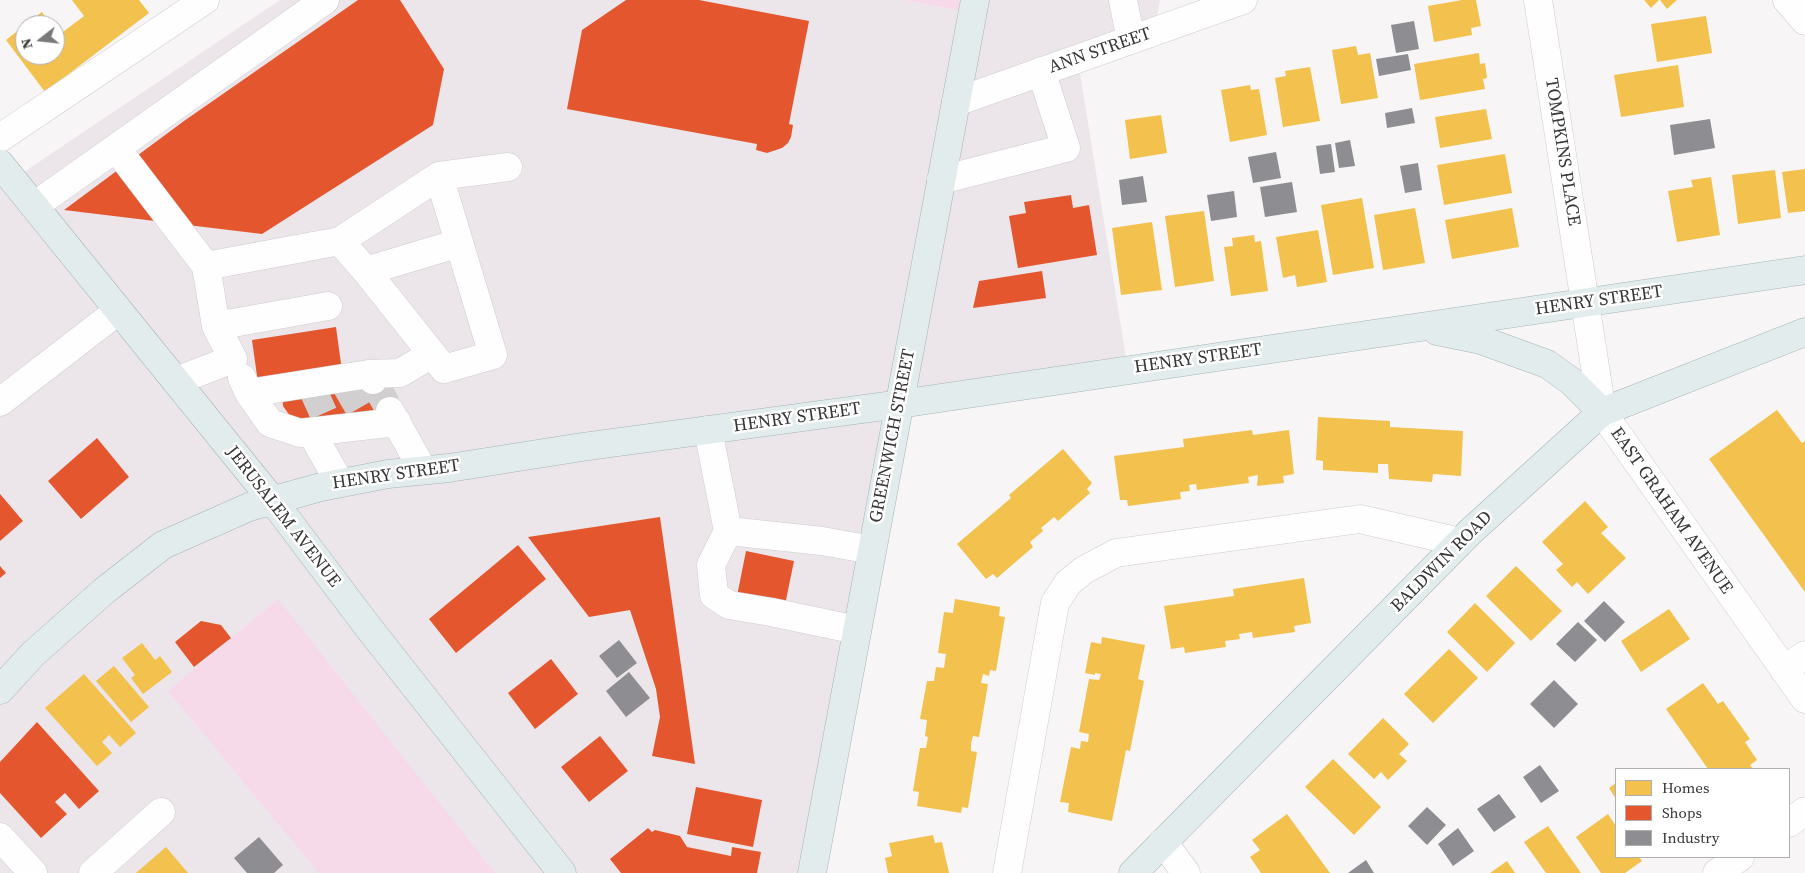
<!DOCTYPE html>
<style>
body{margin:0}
#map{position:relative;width:1805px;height:873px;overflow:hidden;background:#f7f5f6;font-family:"Source Serif 4",serif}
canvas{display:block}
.legend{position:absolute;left:1615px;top:768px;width:175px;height:90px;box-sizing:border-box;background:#fff;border:1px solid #afafaf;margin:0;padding:6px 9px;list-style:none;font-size:15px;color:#373637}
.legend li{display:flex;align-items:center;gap:10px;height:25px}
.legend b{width:25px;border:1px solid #afafaf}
.north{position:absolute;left:15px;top:15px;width:50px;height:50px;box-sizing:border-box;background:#fff;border:1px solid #afafaf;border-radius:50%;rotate:254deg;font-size:14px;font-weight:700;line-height:20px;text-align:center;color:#373637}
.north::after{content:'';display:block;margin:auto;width:18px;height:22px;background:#7a797a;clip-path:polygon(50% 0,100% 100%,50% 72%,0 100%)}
</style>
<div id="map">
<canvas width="1805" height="873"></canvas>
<ul class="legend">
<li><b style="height:14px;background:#f2c14e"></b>Homes</li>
<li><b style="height:14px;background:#e4572e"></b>Shops</li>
<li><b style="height:14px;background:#8d8d92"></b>Industry</li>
</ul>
<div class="north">N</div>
</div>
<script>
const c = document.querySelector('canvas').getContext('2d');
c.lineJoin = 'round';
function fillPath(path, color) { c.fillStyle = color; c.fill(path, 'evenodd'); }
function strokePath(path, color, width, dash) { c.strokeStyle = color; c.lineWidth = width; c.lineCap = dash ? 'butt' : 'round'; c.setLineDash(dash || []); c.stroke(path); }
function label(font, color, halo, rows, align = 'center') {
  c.font = font + ' "Source Serif 4",serif'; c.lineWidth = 5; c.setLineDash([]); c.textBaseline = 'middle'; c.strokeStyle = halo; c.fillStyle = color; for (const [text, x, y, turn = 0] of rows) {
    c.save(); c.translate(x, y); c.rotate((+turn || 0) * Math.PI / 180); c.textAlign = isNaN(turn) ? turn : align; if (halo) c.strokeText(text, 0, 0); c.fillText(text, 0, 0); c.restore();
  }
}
const built = new Path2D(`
 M280 0H903L973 13 975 0H1160L1154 35 1078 61 1128 370 896 409 813 873H0V165L12 180Z`);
const green = new Path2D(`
 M903 0H975L973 13Z
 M278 599 495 873H319L168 691Z`);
const homes = new Path2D(`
 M72 0H139L149 13 45 92 6 40 25 25V55H55V30L59 35 84 16Z
 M1462 0H1476L1481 26 1471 28 1472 35 1434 42 1428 6Z
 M1644 0H1659L1651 8Z
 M1660 0H1677L1667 9Z
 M42 12 51 25H25Z
 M1706 16 1712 53 1657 62 1651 24Z
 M1356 46 1358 55 1370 53 1378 98 1341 104 1332 50Z
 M1479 53 1480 64 1485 63 1487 78 1483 79 1485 89 1420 100 1414 64Z
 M1678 65 1684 107 1621 117 1614 75Z
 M1310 67 1320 121 1283 127 1275 78 1286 76 1285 71Z
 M1250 85 1251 90 1259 89 1267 135 1230 142 1221 90Z
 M1486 109 1492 139 1440 148 1435 117Z
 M1161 115 1167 153 1130 159 1125 120Z
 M1505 154 1512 193 1444 205 1437 165Z
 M1805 169V211L1788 213 1782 172Z
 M1775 170 1781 218 1738 224 1732 175Z
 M1711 177 1720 235 1677 242 1668 191 1693 187 1691 180Z
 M1362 198 1374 268 1333 275 1321 205Z
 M1415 208 1425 263 1383 270 1374 215Z
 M1512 208 1519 247 1452 259 1445 220Z
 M1204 211 1214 281 1175 287 1165 216Z
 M1152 222 1162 290 1121 295 1112 228Z
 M1318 230 1327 282 1297 287 1295 275 1283 278 1276 237Z
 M1254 235 1255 242 1261 241 1268 291 1231 296 1224 247 1233 246 1232 238Z
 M1777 410 1802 443 1805 441V592L1709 459Z
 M1318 417 1390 421V427L1463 431 1461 476 1433 474 1432 482 1389 479 1388 464H1378V473L1323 470V461L1316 460Z
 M1252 430 1253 435 1289 430 1294 474 1283 476 1284 483 1257 486 1258 475 1248 477 1249 483 1197 490 1196 484 1189 485 1190 491 1180 492 1181 499 1128 506 1127 500H1120L1114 456 1184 447 1183 439Z
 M1063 449 1092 483 1087 489 1090 493 1058 521 1054 517 1041 528 1043 531 1030 542 1033 547 997 578 993 574 986 579 957 544 1011 498 1009 495Z
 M1585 501 1608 527 1601 533 1626 558 1588 594 1577 582 1572 587 1556 570 1563 564 1542 542Z
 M1516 566 1562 611 1531 641 1486 596Z
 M1304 578 1311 623 1294 626 1295 632 1253 638 1252 632 1239 634 1240 639 1225 641 1226 647 1185 653 1184 647 1171 649 1164 606 1234 596 1233 589Z
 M955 599 1000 607 999 616 1005 617 996 671 990 670 989 676 983 674 981 683 988 684 979 737 973 736 971 743V751L977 752 968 808 962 807 961 813 917 806 919 792 913 791 920 748H926L928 737 925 736 927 720 920 719 927 681H934L936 667 944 668 946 654 938 653 944 612 953 613Z
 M1475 603 1515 643 1487 672 1447 632Z
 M1669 609 1690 639 1641 672 1621 641Z
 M1102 637 1145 645 1138 679 1144 681 1130 751 1126 750 1112 821 1068 812 1069 803 1060 802 1071 747 1080 749 1081 741 1088 742 1089 734 1079 732 1089 679 1099 680 1101 674 1095 673V675L1085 673 1091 642 1101 644Z
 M142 643 155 660 160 656 172 672 143 694 131 678 135 675 122 658Z
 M1449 649 1478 678 1433 723 1404 694Z
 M114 666 149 707 131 722 96 681Z
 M84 674 136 733 120 747 109 735 102 742 112 753 97 766 45 708Z
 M1703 683 1718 704 1723 701 1750 739 1745 742 1757 760 1750 765 1753 769H1708L1666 709Z
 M1383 718 1409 744 1399 754 1407 761 1388 780 1381 772 1374 779 1348 754Z
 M1333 759 1381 807 1354 835 1305 787Z
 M1616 783V799L1609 788Z
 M1287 814 1330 873H1261L1250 857 1260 850 1252 840Z
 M1608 814 1616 826V857H1639L1642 861 1625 873H1601L1576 837Z
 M1548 826 1581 873H1546L1524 842Z
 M933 835 935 843 942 842 949 873H888L885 858 892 856 889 843Z
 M166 847 188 873H136Z
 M1507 861 1515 873H1490Z`);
const shops = new Path2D(`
 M358 0H400L444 69 433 125 262 234 64 210 184 121Z
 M626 0H699L809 21 789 124 793 125 791 137 788 143 782 148 767 153 756 150 757 144 567 109 582 30Z
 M1071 195 1073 208 1089 205 1097 255 1018 268 1009 216 1026 213 1024 202Z
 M1042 271 1046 298 973 308 979 281Z
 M336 327 342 371 258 383 252 340Z
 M381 379 403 410 295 423 283 406 282 393Z
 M97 438 129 477 81 519 48 481Z
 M0 494 23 521 0 541Z
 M660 517 695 764 652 756 660 717 656 689 630 610 589 617 528 537Z
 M518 545 546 579 456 653 429 619Z
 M746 551 794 561 785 605 737 596Z
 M0 566 6 573 0 578Z
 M201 621 221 625 231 638 194 667 175 642Z
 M551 659 578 694 535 729 508 693Z
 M37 722 99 791 79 809 65 793 55 802 67 814 41 838 0 793V762Z
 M600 736 628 771 589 802 561 767Z
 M696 787 762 800 753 847 687 834Z
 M648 828 652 832 655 830 680 836 687 847 731 856 732 847 761 852 757 873H621L610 859Z`);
const industry = new Path2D(`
 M1414 21 1419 49 1396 53 1391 25Z
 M1408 54 1411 70 1379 76 1376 59Z
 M1412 108 1415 123 1387 128 1385 113Z
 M1710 119 1715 148 1674 155 1670 125Z
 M1350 140 1355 166 1339 168 1335 143Z
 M1331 144 1335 172 1320 174 1316 146Z
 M1276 152 1281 178 1253 183 1248 157Z
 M1418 163 1422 190 1405 193 1400 166Z
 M1143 176 1147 202 1122 205 1119 180Z
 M1292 182 1297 212 1265 217 1260 187Z
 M1234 191 1237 217 1211 221 1207 195Z
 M1604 601 1625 622 1605 642 1584 621Z
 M1578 622 1597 640 1575 662 1556 644Z
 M619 640 637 663 617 678 599 656Z
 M629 672 650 698 626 717 606 691Z
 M1554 680 1578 704 1554 728 1530 704Z
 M1540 765 1559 791 1541 803 1523 777Z
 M1499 794 1516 817 1494 832 1477 809Z
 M1427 807 1446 825 1427 845 1408 826Z
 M1458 828 1474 851 1453 866 1438 844Z
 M259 837 283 865 274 873H247L234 858Z
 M1366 860 1374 873H1348Z`);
const minorTunnel = new Path2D(`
 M373 380 390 411
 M345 384 363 415
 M312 388 326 419`);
const minor = new Path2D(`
 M1123 0 1131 40
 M1538 0 1602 412 1805 699
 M1787 0 1805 21
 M956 102 1243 0
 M0 138 205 0
 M116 148 206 266 340 241 439 176 508 167
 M941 180 1066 148 1041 71
 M34 206 325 0
 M340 241 366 271 444 369 493 355 439 176
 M206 266 216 326
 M366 271 459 243
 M369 374 400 373 432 354
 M242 378 249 393 369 374 373 380
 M176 381 233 359 216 326 328 306
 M249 393 270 423 300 433 397 422
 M0 402 118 311
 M390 411 423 470
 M708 430 728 531 711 565 714 595 729 605 771 612 857 630
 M311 432 340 483
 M728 531 822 541 872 550
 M1784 670 1805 655
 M1789 823 1805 811
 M0 837 33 873
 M1163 842 1186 873
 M93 873 161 812
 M1007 873 1055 603 1068 583 1084 570 1116 553 1360 519 1460 542
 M1717 873 1740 857`);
const major = new Path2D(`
 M0 164 273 501 368 627 562 873
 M1437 331 1481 340 1547 364 1571 381 1602 412
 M0 690 33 654 104 591 163 545 249 507 321 487 388 474 449 468 582 447 900 404 1805 270
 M812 873 975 0
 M1133 873 1470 532 1602 412 1805 332`);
const streetNames = [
 ["ANN STREET",1100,51,-19],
 ["TOMPKINS PLACE",1562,152,81],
 ["HENRY STREET",1599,301,-8],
 ["HENRY STREET",1198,359,-8],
 ["HENRY STREET",797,418,-8],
 ["GREENWICH STREET",893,436,-79],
 ["HENRY STREET",396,475,-8],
 ["EAST GRAHAM AVENUE",1671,511,55],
 ["JERUSALEM AVENUE",283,517,52],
 ["BALDWIN ROAD",1442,562,-45]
];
fillPath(built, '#ece6ea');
fillPath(green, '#f6daea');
fillPath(homes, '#f2c14e');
fillPath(shops, '#e4572e');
fillPath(industry, '#8d8d92');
strokePath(minorTunnel, '#d1cfd0', 28, [28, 14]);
strokePath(minor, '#cecccd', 29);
strokePath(major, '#a4b4b6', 29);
strokePath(minor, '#fefefe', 28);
strokePath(major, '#e3ecec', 28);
label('18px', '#373637', '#fff', streetNames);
</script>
